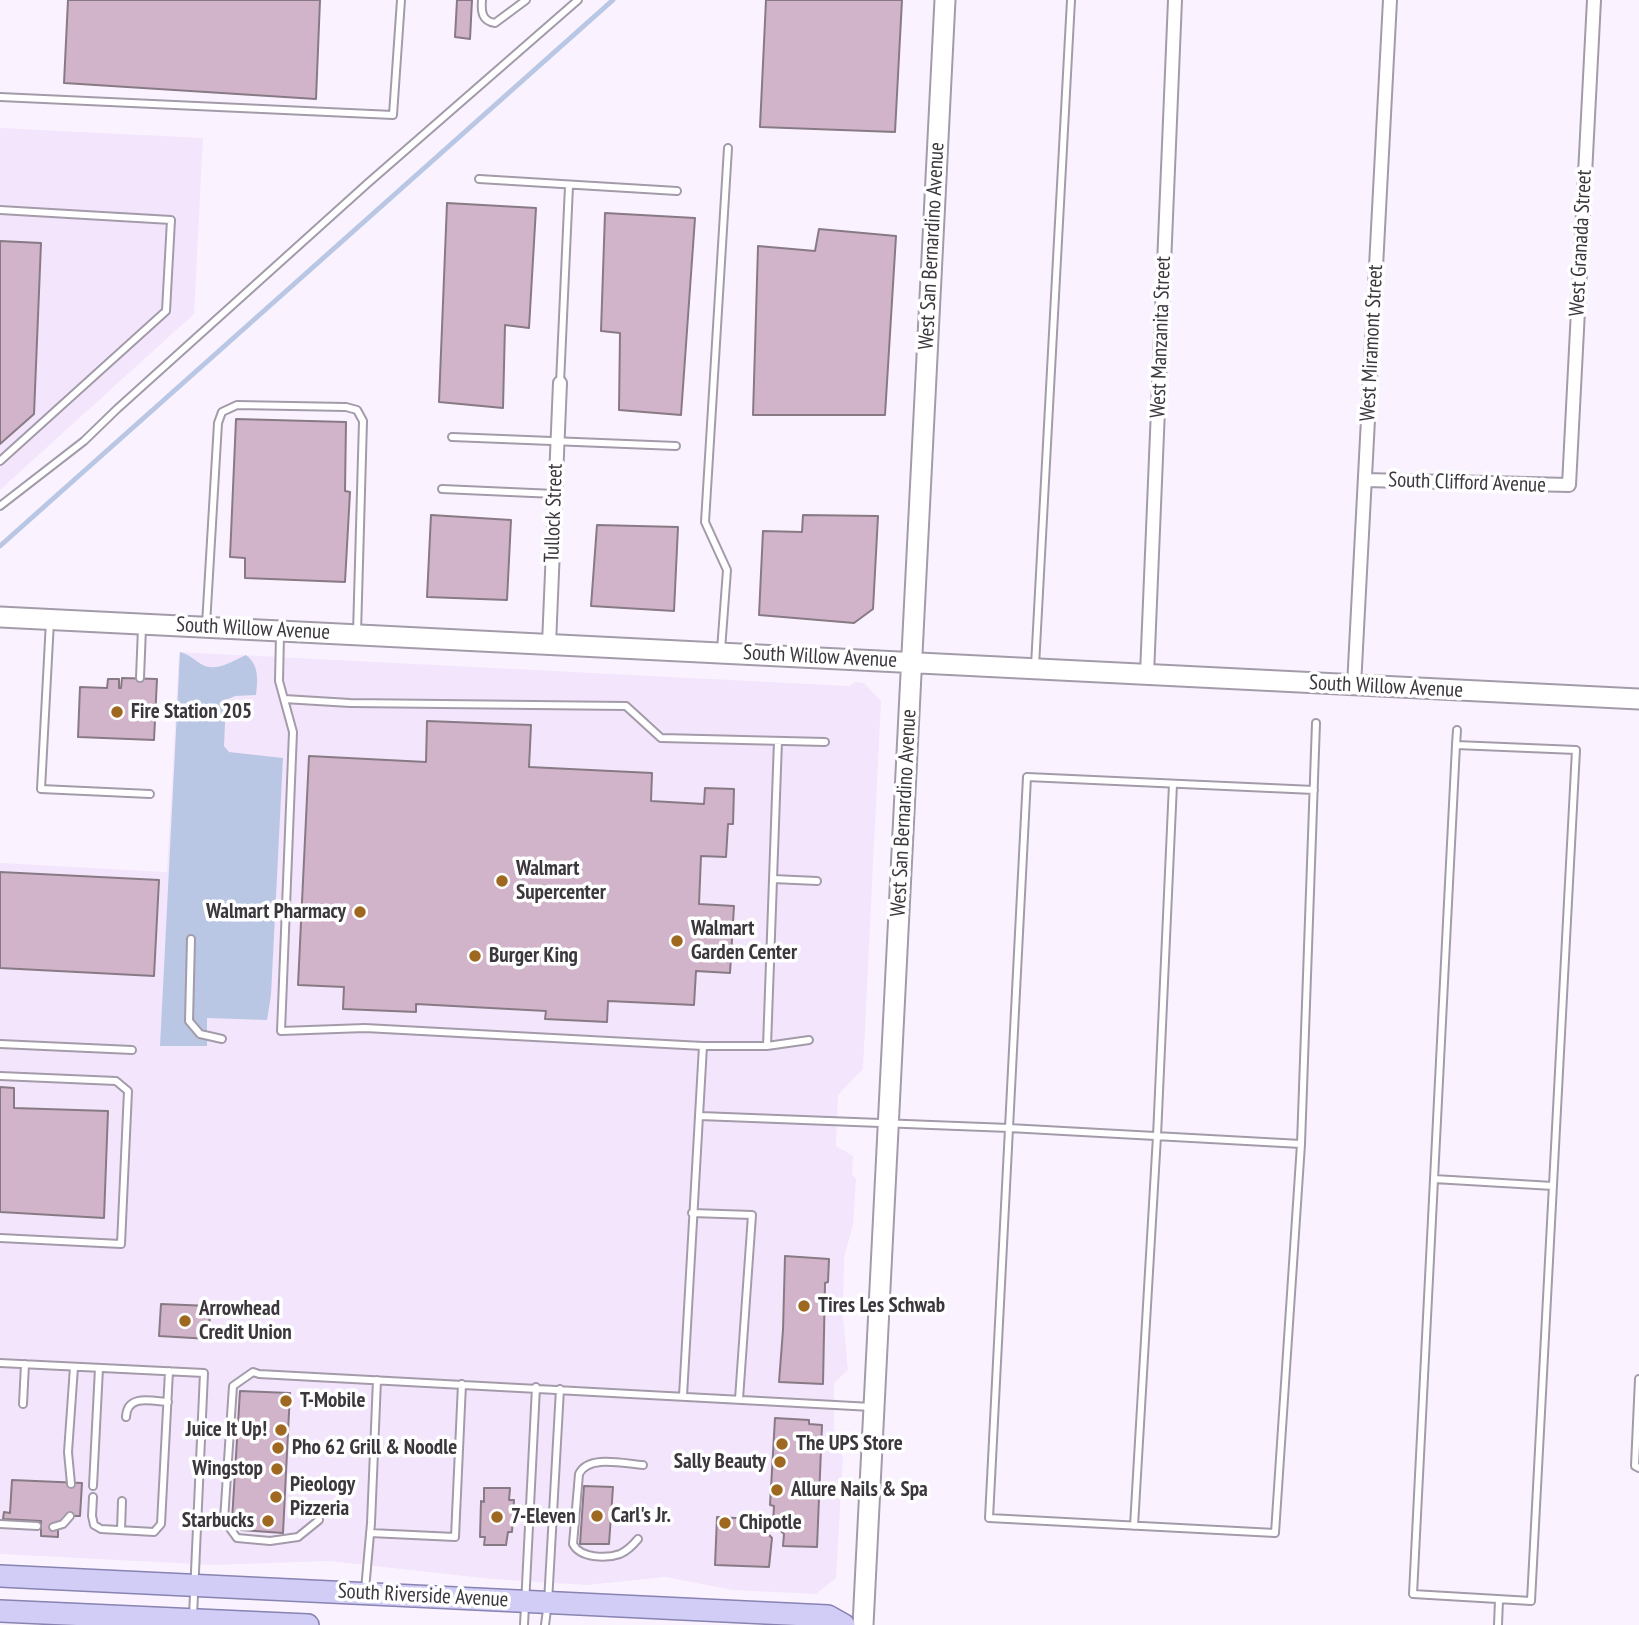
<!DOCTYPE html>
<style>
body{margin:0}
canvas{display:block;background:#faf3ff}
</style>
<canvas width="1639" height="1625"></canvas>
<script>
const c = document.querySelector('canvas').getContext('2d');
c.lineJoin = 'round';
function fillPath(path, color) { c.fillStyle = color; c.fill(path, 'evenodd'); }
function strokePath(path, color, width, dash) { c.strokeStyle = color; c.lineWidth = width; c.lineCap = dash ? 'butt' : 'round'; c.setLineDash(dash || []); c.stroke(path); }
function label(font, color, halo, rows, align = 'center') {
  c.font = font + ' "PT Sans Narrow",sans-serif'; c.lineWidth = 7; c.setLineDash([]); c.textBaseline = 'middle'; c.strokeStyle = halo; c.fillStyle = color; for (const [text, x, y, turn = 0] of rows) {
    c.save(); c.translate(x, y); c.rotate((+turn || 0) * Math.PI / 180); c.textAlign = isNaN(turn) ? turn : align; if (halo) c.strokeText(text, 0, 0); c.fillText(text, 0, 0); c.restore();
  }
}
const built = new Path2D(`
 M0 128 203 138 194 314 0 490Z
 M179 652 849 686 856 682 864 683 881 701 863 1069 838 1095 836 1146 853 1156 852 1174 856 1179 853 1225 844 1258 843 1317 848 1370 834 1383V1441L843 1457 836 1578 816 1594 732 1590 666 1577 587 1585 492 1579 329 1561 214 1565 0 1554V863L167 872Z`);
const water = new Path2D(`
 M180 652C190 655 193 659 201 664 215 673 233 661 246 655 259 665 258 679 256 695L235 696 226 700 224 746 229 752 283 758 271 995 267 1020 207 1018V1046H160Z`);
const stream = new Path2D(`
 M0 546 613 0`);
const building = new Path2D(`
 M68 0H320L316 99 64 83Z
 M457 0H472L470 39 455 37Z
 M766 0H902L895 132 760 127Z
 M447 203 536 208 529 328 505 325 503 408 439 402Z
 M605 213 695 218 681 415 619 410 620 333 601 331Z
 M819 229 896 236 885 415H753L758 246 815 251Z
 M0 241 41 243 34 414 0 444Z
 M236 419 346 422 345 491 350 492 345 582 245 578V558L230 557Z
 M431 515 511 520 507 600 427 597Z
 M803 515 878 516 873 609 854 623 759 615 763 531 802 532Z
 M597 525 678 527 674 611 591 606Z
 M122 678 157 679 154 740 78 737 80 687 107 688 108 679H119V688H121Z
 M427 721 531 725 529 767 652 773 651 801 704 804 705 788 734 789 733 824H728L726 857 701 856 699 904 734 906 730 973 696 971 694 1005 608 1001 607 1022 545 1019 546 1011 416 1004V1012L343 1009 344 987 298 985 309 756 426 762Z
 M0 872 159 880 154 976 0 968Z
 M0 1087 14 1088V1108L108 1111 104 1218 0 1212Z
 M785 1256 829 1259 828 1282 825 1283 823 1384 779 1382 783 1330Z
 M161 1304 210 1306 209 1339 159 1336Z
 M240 1391 290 1393 283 1533 241 1530 232 1520Z
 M775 1418 809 1420V1424L822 1425 817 1547 783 1546 784 1534 773 1523 774 1506 770 1505Z
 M12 1480 82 1483 80 1516H67L61 1522H58V1537L41 1536V1521L3 1519 4 1512 10 1513Z
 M584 1486 613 1487 609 1544H580Z
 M484 1488H510L509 1500H514L512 1532H508L506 1545H484L485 1537H480L481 1501 484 1502Z
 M717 1517 754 1519 772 1538 769 1567 715 1565Z`);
const lane = new Path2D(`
 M482 0C481 12 482 21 495 23L526 0
 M0 97 393 115 401 0
 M479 179 677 191
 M0 210 171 220 166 311 0 461
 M560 383 569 186
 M452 437 676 446
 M442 489 555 494
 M0 506 84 441 117 409 368 183 578 0
 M50 621 41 789 150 794
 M206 625 218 423 222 412 237 405 346 407 357 410 363 421 357 633
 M280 635 279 681 293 732 281 1031 365 1028 703 1046 683 1396
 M721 650 727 570 705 522 728 148
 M1035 666 1071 0
 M140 678 142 628
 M284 699 350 703 626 706 661 738 825 742
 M1456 745 1576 750 1531 1601 1413 1594 1456 745 1457 730
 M773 879 817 881
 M191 939 189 1021 200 1034 222 1039
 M0 1044 132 1050
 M703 1046H767L809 1040
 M767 1046 778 741
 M0 1076 116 1081 128 1091 121 1244 0 1238
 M700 1116 1009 1128 1301 1144 1316 723
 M1301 1144 1275 1533 989 1518 1027 777 1314 790
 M1434 1179 1553 1186
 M692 1213 752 1215 739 1399
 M0 1363 204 1373 193 1616
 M1639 1379 1635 1466 1639 1468
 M23 1404 25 1364
 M126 1417C127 1394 151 1401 168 1402
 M71 1484 68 1452 74 1367
 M93 1486 99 1368
 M93 1497 92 1516 94 1525 101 1529 154 1532 161 1524 169 1371
 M319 1520 298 1537 270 1541 237 1538 224 1520 233 1386 253 1372 259 1374 872 1407
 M0 1524 37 1526
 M1134 1526 1157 1136 1173 784
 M53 1527 63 1524 70 1516
 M121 1530 122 1501
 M370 1533 455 1537 462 1384
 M638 1539C633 1545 627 1551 620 1554 606 1559 580 1558 573 1544L579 1474C588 1454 625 1464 643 1465
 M365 1590 371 1523 377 1380
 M524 1625 536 1387
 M545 1625 548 1602 560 1389
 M1498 1625 1499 1600`);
const street = new Path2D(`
 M1365 480 1569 485 1594 0
 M549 644 560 383
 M1147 674 1175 0
 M1354 686 1390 0`);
const secondary = new Path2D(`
 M0 617 1639 699
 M863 1625 945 0`);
const primary = new Path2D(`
 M0 1576 828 1616 844 1625
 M0 1611 308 1625`);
const markers = [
 [117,712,7,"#9e6821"],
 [502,881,7,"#9e6821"],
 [360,912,7,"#9e6821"],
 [677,941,7,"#9e6821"],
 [475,956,7,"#9e6821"],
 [804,1306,7,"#9e6821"],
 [185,1321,7,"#9e6821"],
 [286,1401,7,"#9e6821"],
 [281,1430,7,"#9e6821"],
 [782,1444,7,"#9e6821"],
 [278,1448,7,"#9e6821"],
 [780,1462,7,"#9e6821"],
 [277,1469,7,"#9e6821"],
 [777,1490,7,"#9e6821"],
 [276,1497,7,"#9e6821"],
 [597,1516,7,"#9e6821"],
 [497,1517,7,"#9e6821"],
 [268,1521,7,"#9e6821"],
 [725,1523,7,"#9e6821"]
];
const streetNames = [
 ["West Granada Street",1581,243,-87],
 ["West San Bernardino Avenue",932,246,-87],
 ["West Manzanita Street",1161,337,-88],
 ["West Miramont Street",1372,343,-87],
 ["South Clifford Avenue",1467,483,2],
 ["Tullock Street",554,513,-88],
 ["South Willow Avenue",253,629,3],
 ["South Willow Avenue",820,657,3],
 ["South Willow Avenue",1386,687,3],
 ["West San Bernardino Avenue",904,813,-87],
 ["South Riverside Avenue",423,1596,3]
];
const poiNames = [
 ["Fire Station 205",131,712],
 ["Walmart",516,869],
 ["Supercenter",516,893],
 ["Walmart Pharmacy",346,912,"right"],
 ["Walmart",691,929],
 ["Garden Center",691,953],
 ["Burger King",489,956],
 ["Tires Les Schwab",818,1306],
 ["Arrowhead",199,1309],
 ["Credit Union",199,1333],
 ["T-Mobile",300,1401],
 ["Juice It Up!",267,1430,"right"],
 ["The UPS Store",796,1444],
 ["Pho 62 Grill & Noodle",292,1448],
 ["Sally Beauty",766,1462,"right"],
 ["Wingstop",263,1469,"right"],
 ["Pieology",290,1485],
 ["Pizzeria",290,1509],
 ["Allure Nails & Spa",791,1490],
 ["Carl's Jr.",611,1516],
 ["7-Eleven",511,1517],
 ["Starbucks",254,1521,"right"],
 ["Chipotle",739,1523]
];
fillPath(built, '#f3e6fc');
fillPath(water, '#b9c7e4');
strokePath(stream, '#b9c7e4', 5);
fillPath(building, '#d1b4ca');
strokePath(building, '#887a84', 2);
strokePath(lane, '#a39ba9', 10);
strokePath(street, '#a39ba9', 16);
strokePath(secondary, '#a39ba9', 23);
strokePath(primary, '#8883b1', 24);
strokePath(lane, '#fff', 6);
strokePath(street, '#fff', 12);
strokePath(secondary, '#fff', 19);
strokePath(primary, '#d1cdf6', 21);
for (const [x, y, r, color] of markers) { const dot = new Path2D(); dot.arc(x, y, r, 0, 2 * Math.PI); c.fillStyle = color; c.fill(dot); strokePath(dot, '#fff', 2.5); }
label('21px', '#3b373d', '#fff', streetNames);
label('bold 21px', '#3b373d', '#fff', poiNames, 'left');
</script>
